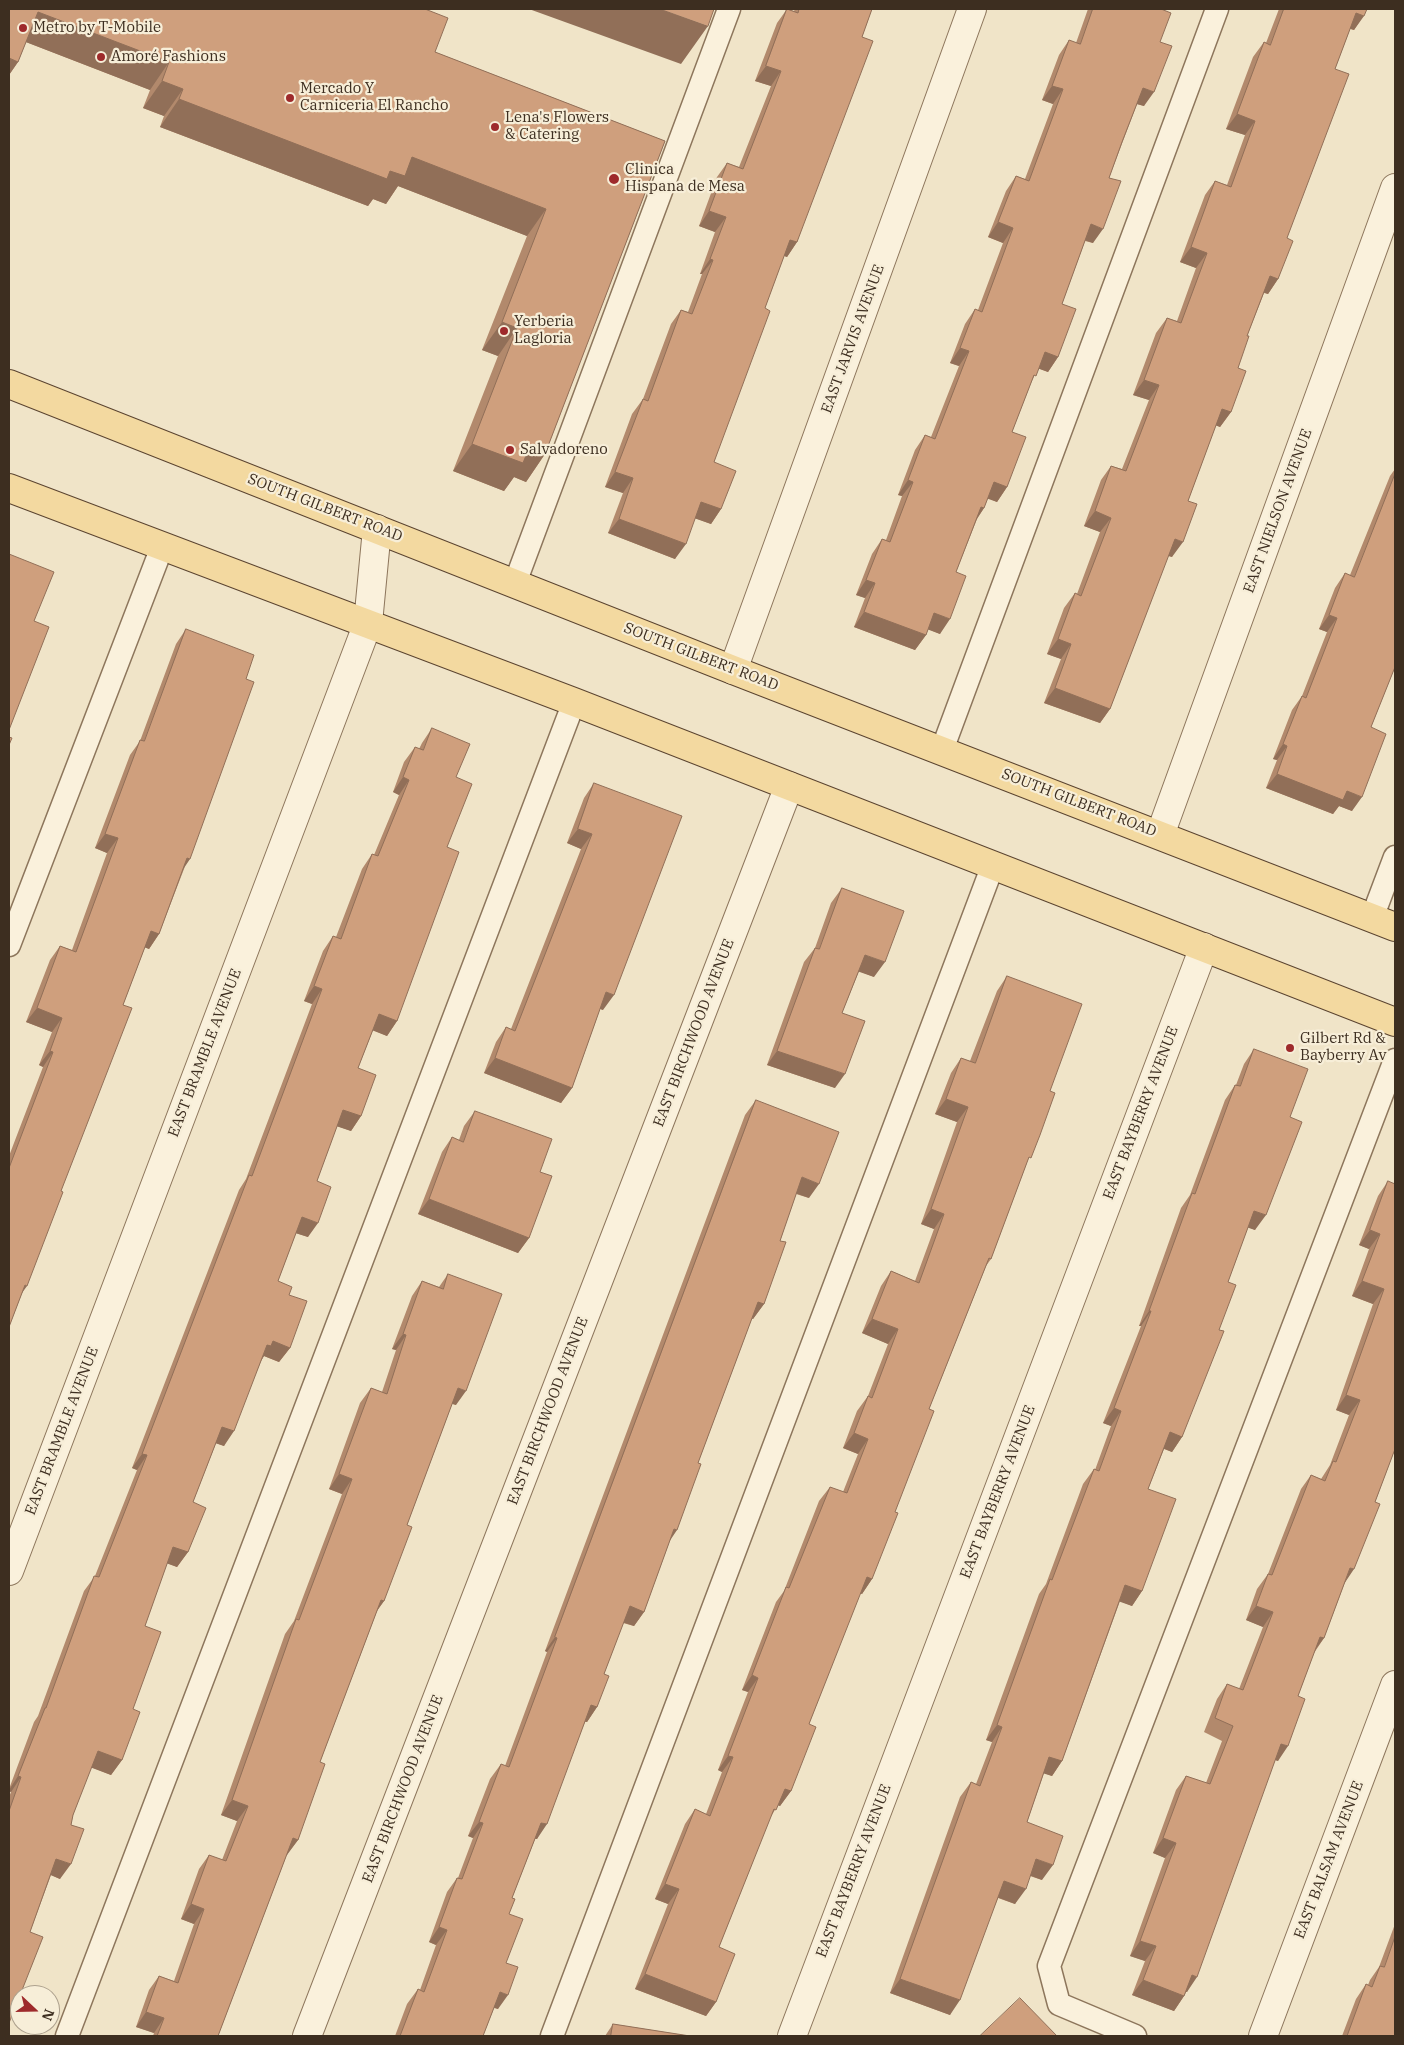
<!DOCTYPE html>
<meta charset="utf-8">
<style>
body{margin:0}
#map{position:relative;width:1404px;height:2045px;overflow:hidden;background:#f0e4c8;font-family:"IBM Plex Serif",serif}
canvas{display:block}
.frame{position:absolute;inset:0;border:10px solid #3d2e20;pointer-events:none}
.north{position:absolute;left:10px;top:1985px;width:50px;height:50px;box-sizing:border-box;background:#f7eed8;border:1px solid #ada18e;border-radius:50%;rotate:111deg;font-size:14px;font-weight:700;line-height:20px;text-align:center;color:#3d2e20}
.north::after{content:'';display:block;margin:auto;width:18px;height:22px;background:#9e2a2b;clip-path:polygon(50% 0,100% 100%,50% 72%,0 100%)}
</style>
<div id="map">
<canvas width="1404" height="2045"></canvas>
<div class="frame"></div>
<div class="north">N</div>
</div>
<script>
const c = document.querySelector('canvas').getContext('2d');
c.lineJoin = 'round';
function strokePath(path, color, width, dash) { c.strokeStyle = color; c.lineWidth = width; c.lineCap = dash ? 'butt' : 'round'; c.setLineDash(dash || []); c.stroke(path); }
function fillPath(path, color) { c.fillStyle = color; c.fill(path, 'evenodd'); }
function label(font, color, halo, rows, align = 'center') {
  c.font = font + ' "IBM Plex Serif",serif'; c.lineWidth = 4.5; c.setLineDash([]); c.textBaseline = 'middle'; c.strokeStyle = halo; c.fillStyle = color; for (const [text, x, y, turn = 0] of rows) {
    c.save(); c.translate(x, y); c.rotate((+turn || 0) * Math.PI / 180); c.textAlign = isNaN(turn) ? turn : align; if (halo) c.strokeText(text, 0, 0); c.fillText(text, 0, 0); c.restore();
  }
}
const service = new Path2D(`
 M515 583 729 9
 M942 750 1217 9
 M1372 918 1395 857
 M9 945 162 547
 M67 2036 574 702
 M552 2036 993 865
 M1135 2036 1059 2004 1049 1966 1395 1060`);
const minor = new Path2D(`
 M733 670 972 9
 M1160 835 1395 188
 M9 1571 368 623 377 529
 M307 2036 789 786
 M792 2036 1204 947
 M1263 2036 1395 1685`);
const primary = new Path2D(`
 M9 384 733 670 1395 927
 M9 488 574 702 1395 1022`);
const wall = new Path2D(`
 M9 9 435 52 665 141 545 454 526 482 514 477 504 491 453 471 498 356 482 350 527 236 398 186 386 204 373 199 368 206 160 127 164 116 143 108 150 90 26 42 18 62 9 75Z
 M787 9 794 11 795 9H872L862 37 797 242 787 257 784 256 765 308 714 462 721 509 711 524 695 518 675 559 608 533 623 493 605 487 632 414 643 399 671 324 681 310 688 312 702 274H700L715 232 699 226 717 177 727 163 739 167 771 86 755 81 777 23Z
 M1088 9H1161L1160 42 1144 106 1137 104 1109 178 1093 243 1085 241 1062 304 1058 357 1048 372 1038 368 1031 383 1012 432 1007 487 997 502 988 498 984 508 977 519 956 572 940 634 928 629 926 635 915 650 854 627 865 598 856 595 872 554 882 539 886 540 902 496 898 495 915 450 925 435 931 437 959 366 950 363 965 324 975 309 978 310 1003 243 988 237 1006 191 1016 176 1025 179 1053 104 1042 100 1059 55 1069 40 1076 43Z
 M1279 9H1367L1354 30 1350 29 1335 69 1287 238 1278 279 1268 294 1264 293 1247 336 1238 368 1231 412 1220 427 1216 425 1188 501 1172 557 1168 556 1110 709 1100 723 1044 703 1061 659 1047 654 1064 608 1075 593 1077 594 1100 532 1084 526 1101 480 1111 466 1122 469 1149 400 1133 395 1156 333 1167 318 1177 321 1196 268 1180 262 1205 195 1215 181 1227 185 1245 135 1226 129 1253 57 1264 42 1266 43Z
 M1395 469V667L1371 727 1352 811 1339 806 1333 814 1266 788 1277 760 1273 759 1292 710 1302 696 1327 632 1319 629 1335 588 1345 573 1350 575 1390 476Z
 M186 629 246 679 184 869 159 934 149 949 145 947 123 1005 61 1191 9 1327V1156L43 1067 39 1065 52 1032 26 1022 50 960 60 946 72 950 107 853 95 848 130 755 140 741 176 644Z
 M432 728 456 777 447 847 397 1021 387 1036 373 1030 358 1068 361 1116 351 1131 337 1126 317 1181 308 1237 296 1233 278 1281 289 1295 290 1348 279 1362 264 1356 262 1359 224 1446 216 1443 193 1502 188 1552 177 1567 167 1563 145 1626 133 1709 122 1760 111 1775 91 1767 73 1815 60 1879 51 1875 30 1932 9 2023V1797L11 1792 9 1791V1789L34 1722 38 1716 84 1591 95 1576 137 1470 132 1468 239 1190 246 1179 312 1004 304 1001 323 951 333 936 336 937 362 869 372 854 374 855 399 795 393 792 404 762 415 747 419 749 422 743Z
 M594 783 603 1010 600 1009 572 1088 561 1103 484 1073 496 1042 506 1027 511 1029 581 849 567 843 584 798Z
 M842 888 874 977 859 971 842 1013 835 1088 767 1065 804 962 815 948 831 903Z
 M1007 976 1050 1091 1026 1165 991 1259 986 1266 929 1409 872 1579 862 1594 860 1593 809 1724 791 1791 780 1806 778 1805 770 1818 719 1947 716 2002 706 2016 635 1989 668 1904 655 1899 685 1824 695 1809 706 1814 722 1772 718 1770 748 1692 742 1690 776 1602 784 1591 819 1501 830 1487 843 1492 858 1454 843 1448 857 1411 868 1396 888 1344 862 1333 881 1286 891 1271 915 1281 934 1229 921 1224 957 1122 935 1114 951 1073 961 1058 970 1061 997 991Z
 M1254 1049 1290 1117 1255 1230 1248 1227 1228 1282 1219 1330 1182 1437 1172 1452 1164 1449 1148 1489 1142 1591 1132 1606 1120 1601 1062 1761 1052 1776 1044 1773 1027 1822 1042 1880 1030 1876 1015 1904 998 1898 950 2015 890 1993 960 1797 971 1782 976 1784 992 1742 986 1740 1039 1594 1046 1584 1083 1484 1094 1469 1095 1470 1111 1426 1103 1423 1141 1326H1139L1181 1208 1190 1195 1225 1100 1235 1085H1236L1244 1064Z
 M756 1100 809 1198 796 1194 780 1241 764 1304 753 1319 752 1318 698 1463 644 1612 634 1626 623 1623 604 1674 597 1707 587 1722H585L537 1839H535L512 1898 509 1914 506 1963 498 2009 494 2008 483 2036H395L407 2004 418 1989 420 1990 436 1945 429 1942 447 1892 457 1878H458L473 1838 468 1836 490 1779 501 1764 505 1766 547 1652 545 1651 745 1115Z
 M475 1111 540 1172 529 1238 518 1253 418 1214 442 1152 452 1137 459 1140 464 1126Z
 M1388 1181 1395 1449 1324 1638 1314 1653 1298 1696 1278 1761 1275 1760 1187 1992H1186L1184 1996 1174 2011 1132 1995 1145 1961 1130 1956 1165 1858 1153 1853 1176 1790 1186 1776 1206 1783 1222 1741 1204 1732 1217 1699 1227 1684 1239 1689 1263 1627 1246 1620 1257 1589 1268 1574 1301 1489 1311 1475 1321 1479 1323 1476 1330 1465 1349 1415 1336 1410 1373 1304 1352 1296 1369 1249 1359 1245 1378 1196Z
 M448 1274 456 1405 452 1404 407 1525 384 1601 377 1611 320 1762 298 1840 287 1854 218 2036H153L154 2033 136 2027 149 1990 159 1976 174 1981 194 1924 181 1919 199 1869 209 1855 222 1860 237 1821 221 1815 285 1634 294 1621 342 1494 329 1489 360 1403 371 1388 382 1392 396 1350 392 1349 412 1296 422 1281 439 1287Z
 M1395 1924V2036H1342L1356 1999 1366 1984 1368 1985 1370 1980 1379 1967Z
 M613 2024 690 2036H605Z`);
const shadedWall = new Path2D(`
 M529 9H660L708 26 681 64Z
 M38 12 169 62 150 90 18 39Z
 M1356 13 1364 16 1354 30 1346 27Z
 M9 58 18 62 9 75Z
 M766 66 781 71 771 86 755 81Z
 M162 81 183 89 164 116 143 108Z
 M1052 86 1063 89 1053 104 1042 100Z
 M1143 88 1154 92 1144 106 1133 103Z
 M179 99 390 171 412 157 546 209 527 236 398 186 386 204 373 199 368 206 160 127Z
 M1237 114 1255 121 1245 135 1226 129Z
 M709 211 726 217 715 232 699 226Z
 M998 222 1013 228 1003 243 988 237Z
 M1091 224 1103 229 1093 243 1081 239Z
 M790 240 797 242 787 257 780 254Z
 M1191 247 1207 253 1196 268 1180 262Z
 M710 259 713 260 702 274H700Z
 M1270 276 1278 279 1268 294 1260 291Z
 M502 322 517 328 498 356 482 350Z
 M960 348 969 351 959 366 950 363Z
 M1045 352 1058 357 1048 372 1034 367Z
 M1144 380 1159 385 1149 400 1133 395Z
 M1222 409 1231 412 1220 427 1212 424Z
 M472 444 529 448 545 454 526 482 514 477 504 491 453 471Z
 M615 472 633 478 623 493 605 487Z
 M908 480 913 482 902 496 898 495Z
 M994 482 1007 487 997 502 983 497Z
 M701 502 721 509 711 524 691 517Z
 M981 507 984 508 974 523Z
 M1095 511 1111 518 1100 532 1084 526Z
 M619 519 686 544 675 559 608 533Z
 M1175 539 1183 542 1172 557 1164 554Z
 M866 580 875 583 865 598 856 595Z
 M864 612 926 635 915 650 854 627Z
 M934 613 950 619 940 634 924 628Z
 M1329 615 1337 618 1327 632 1319 629Z
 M1058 639 1071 644 1061 659 1047 654Z
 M1055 688 1110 709 1100 723 1044 703Z
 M1283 744 1287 746 1277 760 1273 759Z
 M1277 774 1347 791 1362 797 1352 811 1339 806 1333 814 1266 788Z
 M403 777 409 780 399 795 393 792Z
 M578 829 592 834 581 849 567 843Z
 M105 834 118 838 107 853 95 848Z
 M187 858 190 859 180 874Z
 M151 931 159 934 149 949 141 946Z
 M865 955 885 962 874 977 854 970Z
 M314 986 322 989 312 1004 304 1001Z
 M606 992 614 995 603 1010 596 1007Z
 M37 1008 62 1018 52 1032 26 1022Z
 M379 1014 397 1021 387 1036 369 1029Z
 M50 1051 53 1052 43 1067 39 1065Z
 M777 1051 845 1074 835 1088 767 1065Z
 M495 1058 572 1088 561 1103 484 1073Z
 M946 1099 968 1107 957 1122 935 1114Z
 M343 1110 361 1116 351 1131 333 1125Z
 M802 1177 819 1184 809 1198 792 1192Z
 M429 1199 529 1238 518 1253 418 1214Z
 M931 1209 944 1214 934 1229 921 1224Z
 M1254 1211 1266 1215 1255 1230 1243 1226Z
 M302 1217 318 1223 308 1237 292 1232Z
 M1370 1230 1380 1234 1369 1249 1359 1245Z
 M1362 1281 1384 1289 1373 1304 1352 1296Z
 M25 1285 27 1286 17 1300Z
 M758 1302 764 1304 753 1319 748 1317Z
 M1149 1311H1151L1141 1326H1139Z
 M872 1319 898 1329 888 1344 862 1333Z
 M403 1334 406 1335 396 1350 392 1349Z
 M273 1341 290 1348 279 1362 264 1356 261 1361 267 1345Z
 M458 1388 466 1391 456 1405 448 1402Z
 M1346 1395 1360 1400 1349 1415 1336 1410Z
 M1114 1408 1121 1411 1111 1426 1103 1423Z
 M222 1427 234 1431 224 1446 212 1442Z
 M1170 1432 1182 1437 1172 1452 1160 1447Z
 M854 1433 868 1439 858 1454 843 1448Z
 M142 1454 147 1455 137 1470 132 1468Z
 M339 1474 352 1479 342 1494 329 1489Z
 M674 1529 677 1530 667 1545Z
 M173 1547 188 1552 177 1567 163 1562Z
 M1350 1568 1354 1569 1344 1584Z
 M867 1577 872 1579 862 1594 856 1591Z
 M1125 1585 1142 1591 1132 1606 1115 1600Z
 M381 1600 384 1601 373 1616Z
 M630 1606 644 1612 634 1626 619 1621Z
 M1256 1606 1273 1612 1263 1627 1246 1620Z
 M555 1637 557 1638 547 1652 545 1651Z
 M1320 1637 1324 1638 1313 1653Z
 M752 1675 758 1678 748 1692 742 1690Z
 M591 1705 597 1707 587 1722 581 1720Z
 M997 1725 1002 1727 992 1742 986 1740Z
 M1281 1744 1288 1746 1278 1761 1270 1758Z
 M98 1751 122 1760 111 1775 87 1766Z
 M728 1756 733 1757 722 1772 718 1770Z
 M1049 1757 1062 1761 1052 1776 1039 1772Z
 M18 1776 21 1777 11 1792 9 1791V1790Z
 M785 1789 791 1791 780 1806 774 1804Z
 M232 1800 248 1806 237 1821 221 1815Z
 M479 1822 483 1823 473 1838 468 1836Z
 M541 1823 547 1824 537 1839 531 1837Z
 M293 1838 298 1840 287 1855 283 1853Z
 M1163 1838 1176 1843 1165 1858 1153 1853Z
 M56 1859 71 1864 60 1879 46 1873Z
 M1036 1859 1053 1865 1042 1880 1026 1874Z
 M1004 1881 1026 1889 1015 1904 994 1896Z
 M665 1884 679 1889 668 1904 655 1899Z
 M191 1904 204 1909 194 1924 181 1919Z
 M439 1927 447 1930 436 1945 429 1942Z
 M1140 1941 1156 1946 1145 1961 1130 1956Z
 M645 1974 716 2002 706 2016 635 1989Z
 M1192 1975 1197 1977 1187 1992 1182 1990Z
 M900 1979 960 2000 950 2015 890 1993Z
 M1143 1980 1184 1996 1174 2011 1132 1995Z
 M500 1992 508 1995 498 2009 490 2006Z
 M146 2012 164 2018 154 2033 136 2027Z`);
const building = new Path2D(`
 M9 9H425L448 18 435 52 665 141 545 454 529 448 523 463 472 444 517 328 502 322 546 209 412 157 405 176 390 171 387 179 179 99 183 89 162 81 169 62 38 12 18 62 9 58Z
 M660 9H714L708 26Z
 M787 9 798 13 799 9H872L862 37 873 41 797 242 790 240 765 308 770 311 714 462 736 471 721 509 701 502 686 544 619 519 633 478 615 472 643 399 648 401 681 310 692 314 713 260 710 259 726 217 709 211 727 163 743 169 781 71 766 66Z
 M1093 9H1161L1171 13 1160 42 1172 46 1154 92 1143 88 1122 142 1109 178 1121 181 1103 229 1091 224 1062 304 1076 309 1058 357 1045 352 1036 376 1034 375 1012 432 1026 437 1007 487 994 482 984 508 981 507 956 572 966 576 950 619 934 613 926 635 864 612 875 583 866 580 882 539 890 542 913 482 908 480 925 435 935 439 969 351 960 348 975 309 982 312 1013 228 998 222 1016 176 1029 181 1063 89 1052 86 1069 40 1080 44Z
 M1284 9H1367L1364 16 1356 13 1335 69 1349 74 1287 238 1293 241 1278 279 1270 276 1247 336H1249L1238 368 1246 371 1231 412 1222 409 1188 501 1197 504 1183 542 1175 539 1110 709 1055 688 1071 644 1058 639 1075 593 1081 596 1111 518 1095 511 1111 466 1126 471 1159 385 1144 380 1167 318 1181 323 1207 253 1191 247 1215 181 1231 187 1255 121 1237 114 1264 42 1270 45Z
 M1395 474V667L1371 727 1386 734 1362 797 1347 791 1343 800 1277 774 1287 746 1283 744 1302 696 1306 698 1337 618 1329 615 1345 573 1354 577Z
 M9 554 54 572 34 621 49 627 9 730Z
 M186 629 254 655 246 679 254 682 190 859 187 858 159 934 151 931 123 1005 132 1008 61 1191 63 1192 27 1286 25 1285 9 1327V1168L53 1052 50 1051 62 1018 37 1008 60 946 76 952 118 838 105 834 140 740 144 741Z
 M432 728 470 744 456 777 472 784 447 847 459 852 397 1021 379 1014 358 1068 376 1075 361 1116 343 1110 317 1181 331 1187 318 1223 302 1217 278 1281 292 1287 289 1295 307 1301 290 1348 273 1341 271 1346 267 1345 234 1431 222 1427 193 1502 206 1508 188 1552 173 1547 145 1626 161 1632 133 1709 140 1712 122 1760 98 1751 73 1815 71 1825 84 1829 71 1864 56 1859 30 1932 43 1937 9 2023V1811L21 1777 18 1776 45 1708H46L94 1576 99 1577 147 1455 142 1454 249 1175 252 1176 322 989 314 986 333 936 341 939 372 854 378 856 409 780 403 777 415 747 423 750Z
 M9 737 12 738 9 745Z
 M594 783 682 816 614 995 606 992 572 1088 495 1058 506 1027 515 1031 592 834 578 829Z
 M842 888 904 911 885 962 865 955 842 1013 865 1021 845 1074 777 1051 815 948 819 949Z
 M1007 976 1082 1004 1050 1091 1055 1093 1040 1135 1031 1158 1029 1157 991 1259 989 1258 929 1409 934 1411 895 1512 898 1513 872 1579 867 1577 809 1724 816 1727 791 1791 785 1789 776 1810 774 1809 719 1947 735 1954 716 2002 645 1974 679 1889 665 1884 695 1809 710 1816 733 1757 728 1756 758 1678 752 1675 786 1587 789 1588 830 1487 847 1493 868 1439 854 1433 868 1396 872 1398 898 1329 872 1319 891 1271 919 1283 944 1214 931 1209 968 1107 946 1099 961 1058 975 1063Z
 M1254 1049 1308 1069 1290 1117 1302 1122 1266 1215 1254 1211 1228 1282 1236 1285 1219 1330 1224 1331 1182 1437 1170 1432 1148 1489 1176 1499 1142 1591 1125 1585 1062 1761 1049 1757 1027 1822 1063 1836 1053 1865 1036 1859 1026 1889 1004 1881 960 2000 900 1979 971 1782 980 1786 1002 1727 997 1725 1050 1579 1052 1580 1094 1469 1099 1471 1121 1411 1114 1408 1151 1311H1149L1192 1193 1195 1194 1235 1085 1240 1086Z
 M756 1100 839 1132 819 1184 802 1177 780 1241 786 1242 764 1304 758 1302 698 1463 701 1464 677 1530 674 1529 644 1612 630 1606 604 1674 609 1676 597 1707 591 1705 547 1824 541 1823 512 1898 515 1899 509 1914 523 1919 506 1963 518 1967 508 1995 500 1992 483 2036H400L418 1989 424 1992 447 1930 439 1927 457 1878 462 1879 483 1823 479 1822 501 1764 509 1767 557 1638 555 1637Z
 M475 1111 552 1139 540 1172 552 1176 529 1238 429 1199 452 1137 463 1142Z
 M1388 1181 1395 1184V1449L1375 1502 1380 1504 1354 1569 1350 1568 1324 1638 1320 1637 1298 1696 1305 1699 1288 1746 1281 1744 1197 1977 1192 1975 1184 1996 1143 1980 1156 1946 1140 1941 1176 1843 1163 1838 1186 1776 1210 1784 1233 1726 1215 1718 1227 1684 1243 1690 1273 1612 1256 1606 1268 1574 1272 1575 1311 1475 1325 1481 1333 1461 1336 1462 1360 1400 1346 1395 1384 1289 1362 1281 1380 1234 1370 1230Z
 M448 1274 502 1294 466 1391 458 1388 407 1525 412 1527 384 1601 381 1600 320 1762 325 1764 298 1840 293 1838 218 2036H157L164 2018 146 2012 159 1976 178 1983 204 1909 191 1904 209 1855 226 1861 248 1806 232 1800 296 1619 299 1620 352 1479 339 1474 371 1388 387 1394 406 1335 403 1334 422 1281 443 1289Z
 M1395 1937V2036H1347L1366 1984 1372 1987 1380 1966 1384 1967Z
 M1020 1998 1057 2036H980Z
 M613 2024 690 2036H611Z`);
const markers = [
 [23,28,5,"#9e2a2b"],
 [101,57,5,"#9e2a2b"],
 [290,98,5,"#9e2a2b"],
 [495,127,5,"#9e2a2b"],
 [614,179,6,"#9e2a2b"],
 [504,331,5,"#9e2a2b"],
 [510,450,5,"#9e2a2b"],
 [1290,1048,5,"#9e2a2b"]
];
const poiNames = [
 ["Metro by T-Mobile",33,28],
 ["Amoré Fashions",111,57],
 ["Mercado Y",300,89],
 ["Carniceria El Rancho",300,106],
 ["Lena's Flowers",505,118],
 ["& Catering",505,135],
 ["Clinica",625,170],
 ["Hispana de Mesa",625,187],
 ["Yerberia",514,322],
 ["Lagloria",514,339],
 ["Salvadoreno",520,450],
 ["Gilbert Rd &",1300,1039],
 ["Bayberry Av",1300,1056]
];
const streetNames = [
 ["EAST JARVIS AVENUE",853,339,-70],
 ["SOUTH GILBERT ROAD",325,508,21],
 ["EAST NIELSON AVENUE",1278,511,-70],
 ["SOUTH GILBERT ROAD",701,657,21],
 ["SOUTH GILBERT ROAD",1079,803,21],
 ["EAST BIRCHWOOD AVENUE",694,1033,-69],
 ["EAST BRAMBLE AVENUE",205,1053,-69],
 ["EAST BAYBERRY AVENUE",1141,1113,-69],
 ["EAST BIRCHWOOD AVENUE",548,1411,-69],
 ["EAST BRAMBLE AVENUE",62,1431,-69],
 ["EAST BAYBERRY AVENUE",998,1492,-69],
 ["EAST BIRCHWOOD AVENUE",403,1789,-69],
 ["EAST BALSAM AVENUE",1329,1860,-69],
 ["EAST BAYBERRY AVENUE",854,1871,-69]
];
strokePath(service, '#8d765c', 25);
strokePath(minor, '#8d765c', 30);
strokePath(primary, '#5b4430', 30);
strokePath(service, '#faf1dc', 22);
strokePath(minor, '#faf1dc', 28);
strokePath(primary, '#f3d9a0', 28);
fillPath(wall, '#b2896c');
fillPath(shadedWall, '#916f58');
fillPath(building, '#cf9f7d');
strokePath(building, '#916f58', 1);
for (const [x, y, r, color] of markers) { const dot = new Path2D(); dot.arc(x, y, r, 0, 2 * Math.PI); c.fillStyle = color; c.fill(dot); strokePath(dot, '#f7eed8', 2); }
label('15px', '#3d2e20', '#f7eed8', poiNames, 'left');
label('15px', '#3d2e20', '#f7eed8', streetNames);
</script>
